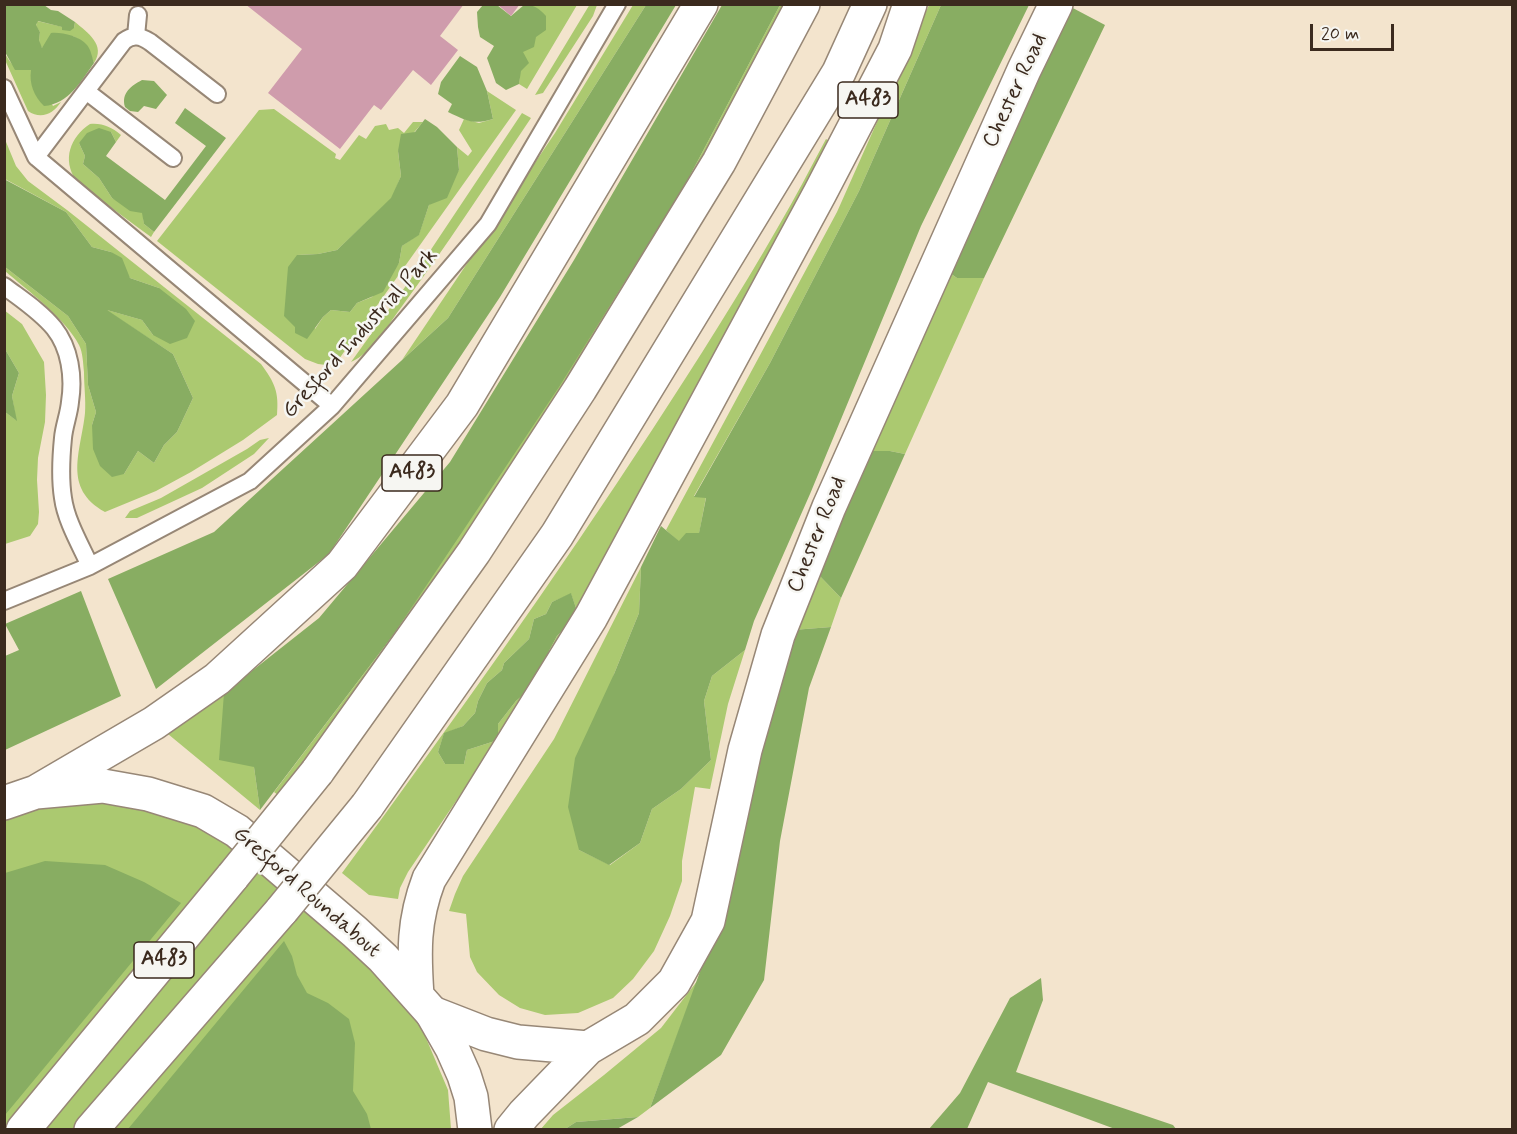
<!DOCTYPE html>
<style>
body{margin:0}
#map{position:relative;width:1517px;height:1134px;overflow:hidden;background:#f3e4cd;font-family:Mynerve,sans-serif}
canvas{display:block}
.frame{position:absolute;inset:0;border:6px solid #3b2a1e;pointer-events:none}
.scale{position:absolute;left:1310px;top:24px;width:84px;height:27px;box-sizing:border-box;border:3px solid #3b2a1e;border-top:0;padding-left:8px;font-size:18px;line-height:21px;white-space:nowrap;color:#3b2a1e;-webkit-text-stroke:4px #f6f6f2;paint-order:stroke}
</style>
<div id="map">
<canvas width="1517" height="1134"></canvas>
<div class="frame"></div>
<div class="scale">20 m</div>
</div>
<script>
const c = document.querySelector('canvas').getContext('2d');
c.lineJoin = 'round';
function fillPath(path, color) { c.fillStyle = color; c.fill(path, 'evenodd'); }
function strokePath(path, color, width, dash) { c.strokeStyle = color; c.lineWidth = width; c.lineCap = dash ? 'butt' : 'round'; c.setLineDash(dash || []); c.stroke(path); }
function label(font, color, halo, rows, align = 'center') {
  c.font = font + ' Mynerve,sans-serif'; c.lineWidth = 5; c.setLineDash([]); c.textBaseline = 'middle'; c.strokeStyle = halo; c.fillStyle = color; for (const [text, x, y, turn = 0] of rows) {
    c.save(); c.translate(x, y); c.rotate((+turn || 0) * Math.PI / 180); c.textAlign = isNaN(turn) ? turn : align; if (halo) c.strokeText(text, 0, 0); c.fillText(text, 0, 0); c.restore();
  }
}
const green = new Path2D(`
 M590 4 597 5 593 16 543 93 535 95Z
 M527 5H577L527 89 519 84 522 52 528 48 530 5Z
 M633 5H646L448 318 402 360 555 133Z
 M780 5H789L691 189 452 563 282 798 274 792 394 634 685 185Z
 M929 5H941L859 191 770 363 694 496 706 497 699 534 679 542 666 530 837 212Z
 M37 21 63 27 74 28 75 22C88 33 106 45 94 63 91 54 81 35 69 36 62 37 50 45 42 48 38 43 39 38 40 32L36 26Z
 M4 52C11 64 15 71 31 69L53 106 61 102C53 114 41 120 28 111L5 60Z
 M487 91 516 110 334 366 318 364 305 359 157 241 259 110 274 109 336 154 335 158 340 160 359 135 366 139 375 126 386 124 389 130 398 128 404 133 413 122H423L398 151 401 176 392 198 337 250 318 254 297 255 315 329 323 317 331 310 350 312 357 303 372 297 399 263 402 246 419 234 429 205 459 170 457 147 468 156 472 151 459 130 464 119 479 123 493 119Z
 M522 113 531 118C488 182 446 247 400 309 386 328 373 352 351 362L418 269Z
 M90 124C103 123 111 127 121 135L116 142 111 132 79 143 85 156 83 164 99 178 112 198 143 213 144 224 154 232 151 237C133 224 116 211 98 198 91 192 81 187 76 180 62 160 70 137 90 124Z
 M4 137 16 166 28 181 67 210 261 364C275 383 279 392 277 415L243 440 191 472 156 491 105 512C62 488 81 452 85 413 86 400 84 386 84 372 83 363 83 353 79 345 66 319 27 290 5 271V267L68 316 86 344 88 385 96 412 92 425 124 474 138 451 154 463 164 445 177 432 193 398 173 354 104 309 142 320 153 335 159 288 130 278 111 252 92 247 66 212 5 179Z
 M826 139 837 146 690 426 624 547 576 624 408 872 400 888 398 899 369 895 342 873C449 727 555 579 654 427 697 361 739 295 778 227 795 198 810 169 826 139ZM571 594 576 608 570 623 557 636 549 651 546 666 536 684 516 701 498 724V740L467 750 464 764H445L438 752 444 734 463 726 475 713 478 701 487 683 502 670 504 663 529 639 534 619 546 614 552 602Z
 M944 269 957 278H984L905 454 890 451H866Z
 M4 310 22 324 44 362 46 395 45 422 38 458 37 480 39 512 38 524 30 536 5 544V412L16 420 12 396 19 373 5 349Z
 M269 438 254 454 202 488 137 518H125L130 511 161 498 247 449 260 440Z
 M641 567 639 613 614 674 579 850 610 865 640 843 652 809 681 789 711 760 704 701 712 676 745 650 728 704 710 789 695 787 682 861V881L670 916 654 951 633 979 613 998 578 1013 545 1015 520 1008 499 995 477 972 470 957 466 914 449 911 455 894 463 876 554 739Z
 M815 571 841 598 831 627 793 630Z
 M224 693 254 767 260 810 168 734Z
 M129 801 213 828 281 879 415 1012 448 1090 451 1129 5 1130V818L41 804Z
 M698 980 650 1108 638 1117 576 1122 565 1129 540 1130 553 1115 604 1075 661 1028Z`);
const forest = new Path2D(`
 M4 5H44L51 10 58 11 75 22 74 28 70 31 62 30V27L38 21 36 25 40 32 39 40 42 48 51 33C62 32 79 36 87 45 91 50 92 57 94 63 81 81 69 104 44 106 34 96 29 84 31 70H15L5 52Z
 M483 5H497L511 16 524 5C534 5 539 8 546 16V30L536 37 534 47 523 52 529 63 521 71 519 84 506 90 496 83 487 58 494 46 480 37 478 27 477 12Z
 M646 5H676L500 297 329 554 156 689 108 579 214 532 448 318Z
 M722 5H780L685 185 559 387 394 634 260 810 254 767 219 760 224 693 319 618 450 462 574 260Z
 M941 5H1029L921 226 810 494 754 621 745 650 712 676 704 701 711 760 681 789 652 809 640 843 609 865 579 850 568 807 575 758 614 674 639 613 641 567 661 526 679 541 686 533H699L706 498 694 497 770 363 859 191Z
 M1069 6 1105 25 984 278H957L944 269Z
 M460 56 477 67 487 91 493 119C473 125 467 121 448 112L452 104 438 94 441 82Z
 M142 80 154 81 167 95 156 109 144 106 138 112 130 111 125 107C121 93 131 86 142 80Z
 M185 108 226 138 154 232 144 224 142 213 130 211 112 198 99 178 83 164 85 156 79 143 87 133 99 128 111 132 116 142 106 156 165 200 206 146 175 123Z
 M425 119 437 127 457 147 459 170 447 198 429 205 419 235 402 246 399 263 383 292 357 303 350 312 331 310 323 317 307 339 295 333V327L284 316 288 267 297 255 318 254 337 250 391 198 401 176 398 151 401 134 415 132Z
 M4 179 66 212 92 247 111 252 122 258 130 278 159 288 186 309 195 321 187 338 170 344 153 335 142 320 107 310 173 354 193 398 177 432 164 445 154 463 138 451 124 474 112 477 100 466 93 449 92 425 96 412 88 385 86 344 68 316 5 267Z
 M5 349 19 373 12 396 17 421 5 412Z
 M866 451H890L905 454 841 598 815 571Z
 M81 591 121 696 5 750V656L19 650 5 624Z
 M571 593 576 608 570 623 557 636 549 651 546 666 536 684 516 701 498 724V740L467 750 464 764H445L438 752 444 733 463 726 475 713 478 701 487 683 502 670 504 663 529 639 534 619 546 614 552 602Z
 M831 627 809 688 780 841 764 980 721 1055 650 1108 716 928 747 791 793 630Z
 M45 861 105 865 144 882 181 903 5 1115V873Z
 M284 941 292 956 297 975 307 993 328 1003 349 1019 355 1043 353 1091 367 1114 371 1129H128Z
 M1041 978 1043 1000 1016 1072 1173 1125 1176 1129H1115L988 1082 967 1129H929L960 1093 1010 998Z
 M638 1117 617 1129H565L576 1122Z`);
const building = new Path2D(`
 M245 4H464L440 36 458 50 431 85 413 70 381 110 374 105 340 149 268 93 302 49Z
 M497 4H520L511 16Z`);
const service = new Path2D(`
 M136 36 138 15
 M4 88 36 157 332 406
 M86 91 124 41C133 34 141 36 150 42L217 94
 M36 157 86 91 173 158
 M4 286C21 299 40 311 54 328 70 348 74 377 70 402 69 414 64 426 63 438 61 458 60 479 63 498 66 521 81 546 90 566
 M4 601 90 566 250 481 332 406 488 224 617 4`);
const secondary = new Path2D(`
 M432 1013 486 1034 518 1042 588 1048
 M511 1130 524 1114 588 1048 637 1019 674 982 708 921 745 750 778 635 829 507 1024 70 1056 4`);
const trunk = new Path2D(`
 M317 772 474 552 580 389 719 162 803 4
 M36 792 154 723 217 679 342 565 462 405 701 4
 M4 803 36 792 103 786 148 794 203 811 237 831 355 932 383 958 432 1013 452 1048 464 1075 471 1097 475 1130
 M367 806 557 535 839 72 870 4
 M417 996C414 952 413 921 429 879L591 617 820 193 895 49 910 4
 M23 1130 233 876
 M91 1130 282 910`);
const trunkBridge = new Path2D(`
 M233 876 317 772
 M282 910 367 806`);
const shields = [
 [868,100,60],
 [412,473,60],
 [164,960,60]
];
const shieldNames = [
 ["A483",868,100],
 ["A483",412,473],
 ["A483",164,960]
];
const streetNames = [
 ["Chester Road",1016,91,-65],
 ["Gresford Industrial Park",361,334,-48],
 ["Chester Road",818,535,-68],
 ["Gresford Roundabout",306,893,41]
];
fillPath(green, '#abc970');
fillPath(forest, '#88ad62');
fillPath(building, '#cf9cac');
strokePath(service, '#978776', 20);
strokePath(secondary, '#978776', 36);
strokePath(trunk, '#978776', 36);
strokePath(service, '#fff', 16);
strokePath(secondary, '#fff', 33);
strokePath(trunk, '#fff', 33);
strokePath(trunkBridge, '#978776', 36, []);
strokePath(trunkBridge, '#fff', 33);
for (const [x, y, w] of shields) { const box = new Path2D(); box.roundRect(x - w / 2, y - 18, w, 36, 4.5); c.fillStyle = '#f6f6f2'; c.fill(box); strokePath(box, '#3b2a1e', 1.5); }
label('bold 21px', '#3b2a1e', null, shieldNames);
label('22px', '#3b2a1e', '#f6f6f2', streetNames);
</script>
